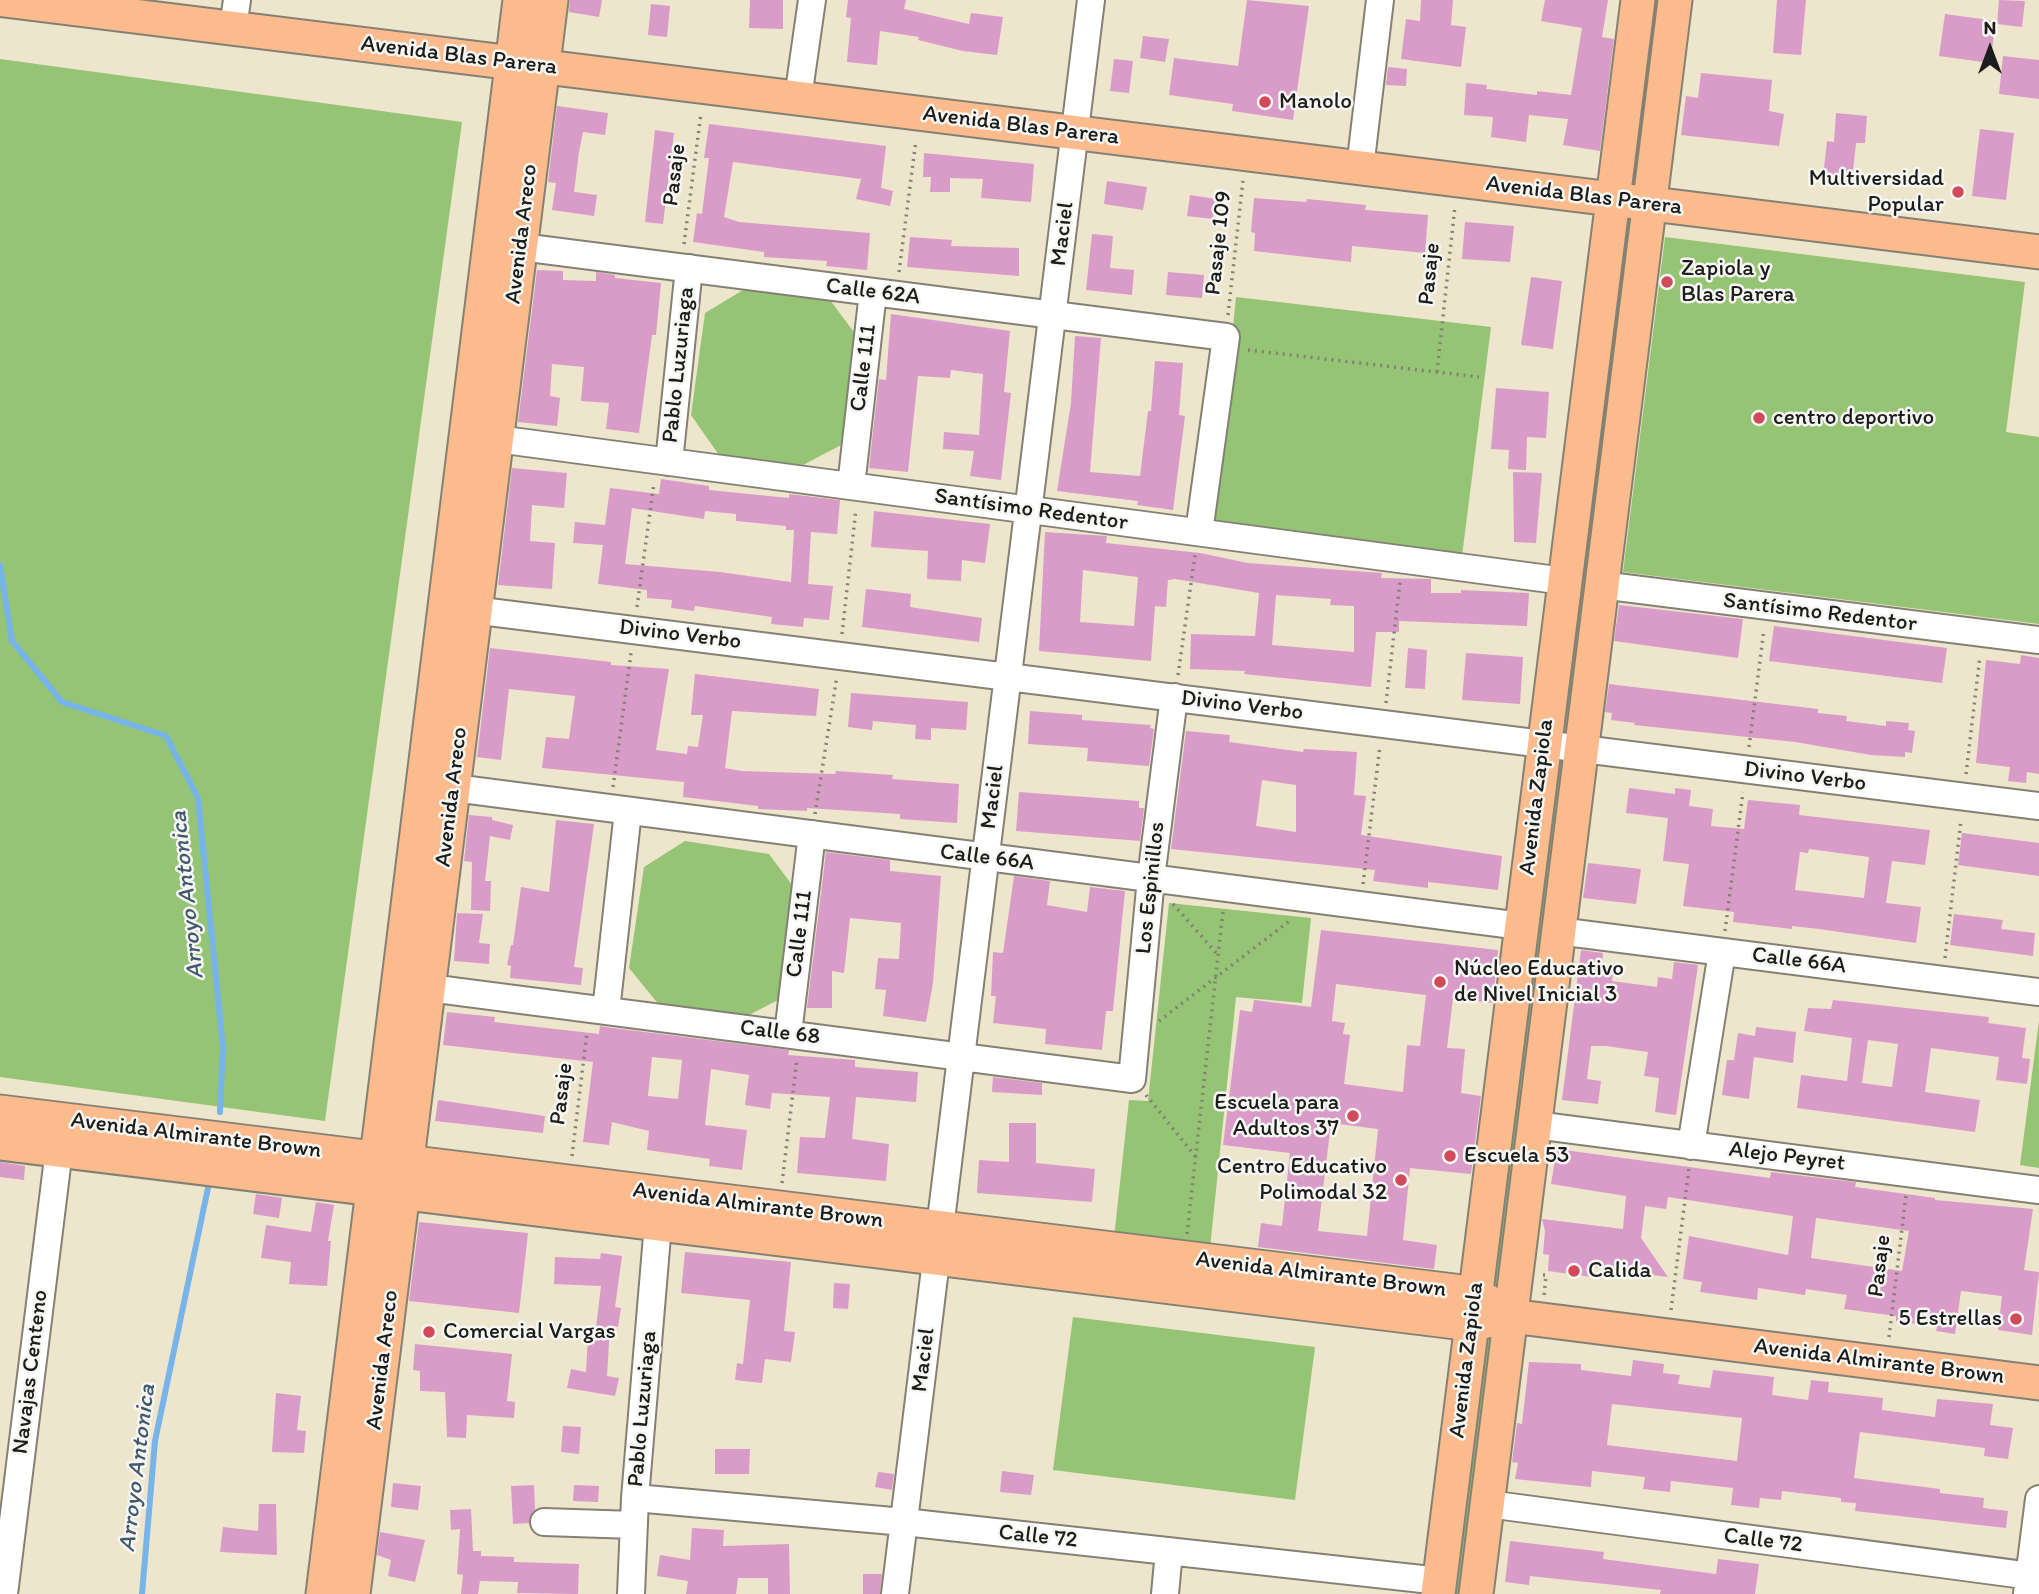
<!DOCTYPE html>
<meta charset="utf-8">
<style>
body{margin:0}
#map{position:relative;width:2039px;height:1594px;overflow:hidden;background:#ede6cc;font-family:Itim,sans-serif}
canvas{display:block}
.north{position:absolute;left:1955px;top:14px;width:70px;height:70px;-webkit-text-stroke:5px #f6f6f2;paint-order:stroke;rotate:0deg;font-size:19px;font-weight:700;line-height:28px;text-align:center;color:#1c1c1c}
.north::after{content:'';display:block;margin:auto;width:24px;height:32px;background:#1c1c1c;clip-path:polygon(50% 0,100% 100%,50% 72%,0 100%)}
</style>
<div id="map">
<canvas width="2039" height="1594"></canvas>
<div class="north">N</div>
</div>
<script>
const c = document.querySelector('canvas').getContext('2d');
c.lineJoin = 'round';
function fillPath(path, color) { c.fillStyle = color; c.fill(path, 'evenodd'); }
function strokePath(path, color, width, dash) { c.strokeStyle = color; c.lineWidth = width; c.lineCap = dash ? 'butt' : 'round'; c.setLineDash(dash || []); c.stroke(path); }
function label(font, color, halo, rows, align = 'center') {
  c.font = font + ' Itim,sans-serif'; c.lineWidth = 5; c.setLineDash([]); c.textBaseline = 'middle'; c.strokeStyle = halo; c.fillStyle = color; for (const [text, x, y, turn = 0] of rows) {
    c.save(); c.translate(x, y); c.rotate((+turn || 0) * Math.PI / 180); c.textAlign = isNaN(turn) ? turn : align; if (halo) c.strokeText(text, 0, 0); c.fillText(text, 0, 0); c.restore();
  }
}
const green = new Path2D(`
 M1647 0H1663L1464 1594H1445Z
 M0 59 462 122 325 1121 0 1077Z
 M1665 237 2025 282 2006 432 2039 437V624L1623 572Z
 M743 290 830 300 856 335 843 444 803 465 719 455 691 415 705 313Z
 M1236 297 1491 327 1462 556 1213 522Z
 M685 841 769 854 795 889 782 998 741 1019 660 1006 629 968 644 867Z
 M1169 903 1311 918 1302 1003 1236 997 1210 1248 1114 1238 1129 1100 1148 1101Z
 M2039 1021V1168L2020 1165Z
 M1073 1317 1315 1347 1295 1500 1053 1470Z`);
const stream = new Path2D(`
 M0 565 12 641 62 702 166 736 198 798 223 1048 220 1112
 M142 1594 155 1441 209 1183`);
const building = new Path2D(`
 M570 0H602L599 17 569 12Z
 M750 0H783V29L749 28Z
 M848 0H906L904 9 969 24 971 13 1003 17 997 55 963 51 918 40 919 37 880 31 877 65 847 62 851 18 846 17Z
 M1247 0 1309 6 1293 120 1232 111 1233 104 1169 95 1174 58 1238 66Z
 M1421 0H1453L1451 25 1466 27 1461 67 1401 59 1406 19 1420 21Z
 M1545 0H1608L1602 37 1614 39 1600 151 1563 145 1568 119 1529 115 1526 142 1491 137 1493 117 1464 115 1466 83 1487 85 1486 89 1537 95V91L1571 95 1582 28 1541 21Z
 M1777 0H1806L1801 55 1773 53Z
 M1999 0 2025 1 2022 27 1997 24Z
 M651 4 670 6 667 37 648 35Z
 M1945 14 1996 21 1990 63 1939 56Z
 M1143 36 1169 39 1165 62 1140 58Z
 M2003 56 2039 60V99L1999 94Z
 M1114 59 1133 61 1129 93 1110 91Z
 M1388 67 1407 69 1406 86 1386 85Z
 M1701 73 1772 80 1769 111 1784 114 1779 146 1681 135 1686 96 1698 98Z
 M557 106 608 113 605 135 583 132 579 152 574 192 597 195 594 216 552 210 556 183 548 182Z
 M1836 113 1867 116 1865 143H1856L1852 180 1823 177 1827 141 1834 142Z
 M709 124 886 146 881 188 893 191 890 206 856 199 861 179 733 162 724 217 739 222 870 233 867 270 826 266 827 261 764 257V252L693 242 697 213 702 214 709 158H704Z
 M1980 129 2014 133 2006 200 1972 196Z
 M655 130 674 133 663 224 645 222Z
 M924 153 1034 164 1031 202 981 198 983 179 950 178V192H930L931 177H923Z
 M1107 181 1147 187 1143 210 1104 204Z
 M1190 195 1216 199 1213 219 1187 216Z
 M1254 198 1306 202 1307 199 1366 205 1365 210 1428 215 1425 253 1352 246 1351 262 1254 251 1255 233 1251 232Z
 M1465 222 1514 226 1510 262 1462 259Z
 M1092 234 1113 236 1110 268 1134 270 1132 295 1086 290Z
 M910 237 952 240 951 246 1019 248V276L907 267Z
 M537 270 563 271V280L596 281V272L615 275V278L661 283 656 335H652L639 433 606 429 609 403 581 401 584 367 552 364 550 396 560 398 557 426 518 422Z
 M1168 272 1204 275 1202 298 1166 295Z
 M1531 277 1562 281 1553 349 1521 345Z
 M891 314 1010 331 1004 392 1011 393 1001 480 970 476 974 451 943 449 944 432 979 435 983 374 951 370 950 378 918 376 908 472 869 468 879 379 886 380Z
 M1075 336 1101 338 1090 472 1140 476 1148 411H1151L1155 361 1183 363 1179 415 1185 416 1173 510 1137 505 1138 501 1057 491 1071 403Z
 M1496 388 1549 392 1546 438 1527 437 1526 470 1508 469 1509 450 1491 449Z
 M512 468 567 473 564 508 532 505 530 541 555 543 552 589 498 585Z
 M1513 472 1542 473 1536 543 1514 542Z
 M661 479 709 486V490L789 498V494L840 500 837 534 811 532 808 584 833 586 829 620 804 618 803 627 771 624 772 617 695 606 694 611 671 608 672 600 647 598V590L598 584 603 545 573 543 575 522 605 525 610 488 659 494ZM632 508 704 519 705 511 736 514V521L786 526V530H794L791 582 720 572 625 564Z
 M874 511 990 524 985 563 962 560 961 581 927 579 928 551 871 547Z
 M1045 532 1107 536 1106 543 1200 553 1248 563 1382 573 1381 578 1431 579V593H1461V590L1529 593 1527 626 1399 621V632H1376L1371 687 1244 674 1245 671 1190 669 1191 634 1255 636 1259 593 1175 579 1168 580 1166 607 1155 606 1151 661 1039 651ZM1083 570 1138 577 1134 626 1080 622ZM1276 595 1331 599 1330 605 1354 606V652L1272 645Z
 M866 589 911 594 910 607 982 618 979 642 862 627Z
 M1619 605 1743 619 1738 658 1614 641Z
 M1774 626 1947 648 1942 683 1769 661Z
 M490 648 611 662V665L669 669 656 750 687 754 688 746 698 747 703 715H691L695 674 819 689 816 716 732 711 725 768 741 771 835 774 836 771 893 775 892 779 959 784 957 823 900 819V814L854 811 807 808V811L758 809V806L683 797 684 782 542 768 546 737 569 739 575 696 509 689 501 760 477 757Z
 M1408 648 1427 650 1425 689 1405 688Z
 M1466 653 1523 657 1520 704 1462 700Z
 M2021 655 2039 658V774L2027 772 2026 783 2008 781 2010 767 1976 763 1986 660 2020 664Z
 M1609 684 1818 709V713L1847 716 1846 721 1886 726V721L1909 723 1908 730 1915 731 1912 753 1905 752V757L1871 755 1795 742 1634 725 1635 723 1611 720 1612 713 1605 712Z
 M851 693 968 702 966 730 931 728V740L915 739 916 725 873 721 872 730 848 727Z
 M1030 711 1082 715V720L1151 725 1150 728 1154 729 1149 766 1087 761 1088 748 1028 744Z
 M1186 731 1230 735 1229 742 1303 752 1304 749 1357 752 1354 795 1366 796 1361 835 1502 856 1498 890 1428 882V888L1373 881 1375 870 1171 849ZM1262 780 1296 785V832L1256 826Z
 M1629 788 1675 794V788L1691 790 1689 806 1713 809 1711 826 1744 829 1748 800 1800 805 1799 815 1930 830 1925 865 1892 861 1886 903 1921 907 1916 943 1819 929 1792 926V929L1733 922 1734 912 1683 906 1689 864 1663 861 1668 818 1626 813ZM1809 849 1869 857 1864 898 1795 890 1800 852 1808 853Z
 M1019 792 1139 801V808H1144L1140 841 1016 831Z
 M469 815 492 817V820L513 825 510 840 490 836 485 881H491L490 911 471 910 472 862 464 861Z
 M556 820 594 824 574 967 583 968 581 985 510 978 511 966 507 965 511 945H513L521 887 549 892Z
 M1962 833 2039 843V876L1958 865Z
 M826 852 890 860V871L941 876 933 983 926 1022 883 1016 886 990 875 989 878 958 899 959 901 923 850 918 844 973 832 971V1008H807Z
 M1588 863 1641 869 1636 904 1583 898Z
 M1014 876 1050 881 1047 905 1087 912 1090 887 1125 891 1113 1011H1106L1102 1050 1045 1044 1046 1029 993 1023 996 996H991L993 952 1003 953Z
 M457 913 483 914 479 943 490 944 489 964 454 961Z
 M1954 914 2003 920 2001 929 2035 933 2033 956 1950 945Z
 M1321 930 1498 950 1493 1003 1453 998 1447 1048 1465 1049 1461 1093 1481 1096 1471 1174 1410 1168 1403 1240 1437 1245 1434 1269 1258 1247 1261 1223 1282 1226 1290 1153 1223 1145 1240 1010 1252 1012 1254 1000 1311 1007ZM1336 984 1426 995 1420 1046 1407 1045 1403 1092 1344 1084 1350 1035 1343 1034 1345 1023 1332 1021ZM1331 1123 1378 1129 1367 1236 1318 1231Z
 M1581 950 1603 953 1602 966 1614 967 1612 981 1657 987 1658 977 1672 979 1674 962 1698 965 1676 1115 1655 1112 1659 1078 1644 1076 1648 1052 1606 1046H1591L1587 1079 1601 1081 1598 1104 1562 1100Z
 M1833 1000 1989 1017 1988 1023 2026 1028 2022 1058 2030 1059 2027 1084 1996 1080 1999 1057 1931 1048 1925 1092 1980 1100 1975 1132 1797 1108 1801 1075 1847 1081 1852 1038 1804 1031 1808 1008 1831 1009ZM1868 1040 1898 1044 1892 1087 1862 1083Z
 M447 1012 495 1017 494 1022 599 1034 600 1026 605 1027 789 1050 788 1055 855 1060V1067L918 1072 916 1102 856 1097 852 1139 889 1144 886 1181 797 1173 800 1137 825 1138 830 1097 772 1093 770 1109 745 1105 749 1075 711 1069 705 1125 747 1130 742 1170 709 1166 710 1159 647 1150 649 1131 612 1122 609 1145 583 1142 593 1062 443 1045ZM652 1057 682 1060 678 1099 648 1096Z
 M1756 1027 1796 1032 1793 1063 1754 1057 1749 1099 1722 1095 1727 1060H1734L1738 1033 1755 1036Z
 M993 1077 1042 1083V1095L992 1092Z
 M438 1100 545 1116 543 1133 435 1121Z
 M1009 1123H1036V1163L1095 1169 1092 1202 977 1193 979 1160 1009 1162Z
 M1557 1149 1770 1178 1771 1172 1829 1179 1856 1182 1855 1187 1935 1198V1200L2033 1209 2024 1270 2039 1272 2032 1335 1998 1330 2002 1296 1961 1291 1955 1334 1936 1331 1937 1327 1896 1321V1316L1844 1309 1847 1295 1806 1289 1805 1295 1758 1288 1757 1300 1700 1292 1702 1282 1683 1279 1689 1236 1788 1255 1793 1216 1668 1197 1666 1209 1645 1206 1641 1238 1668 1277 1592 1267V1277L1548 1271 1549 1255 1543 1254 1545 1231 1542 1219 1623 1229 1626 1196 1551 1184ZM1816 1218 1909 1231 1902 1271 1811 1258Z
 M0 1162 25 1166 24 1180 0 1177Z
 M256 1194 282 1198 279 1218 253 1214Z
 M316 1202 334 1205 328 1241H331L327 1286 289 1284 291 1262 261 1258 266 1225 311 1232Z
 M419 1222 528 1233 519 1313 409 1301Z
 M685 1252 791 1262 784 1331 795 1332 791 1362 765 1359 762 1383 735 1380 737 1363 743 1364 750 1300 681 1293Z
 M601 1253 622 1256 615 1307 621 1308 618 1327 610 1326 607 1376 619 1378 615 1396 567 1388 571 1369 586 1372 588 1336H595L601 1286 554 1284 555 1257 600 1259Z
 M834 1283 850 1284 848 1309 833 1308Z
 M415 1344 512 1354 507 1401 515 1402 514 1418 467 1415 466 1438 447 1437 445 1392 420 1391V1371L413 1370Z
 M1633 1360 1664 1364 1663 1373 1680 1375 1678 1384 1710 1388 1713 1370 1774 1377 1772 1395 1808 1400 1811 1380 1829 1382 1828 1392 1883 1398 1882 1410 1935 1417 1937 1399 1993 1404 1990 1425 2013 1428 2008 1459 1984 1456 1985 1448 1860 1432 1854 1478 1940 1489V1493L1984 1498 1983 1508 2008 1511 2006 1528 1855 1511 1856 1503 1841 1502V1498L1782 1491 1781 1500 1760 1498 1759 1508 1731 1505 1733 1488 1671 1481 1670 1492 1643 1489 1645 1477 1592 1471 1591 1487 1515 1479 1518 1463 1512 1462 1517 1423 1522 1424 1529 1362 1581 1364V1370L1631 1376ZM1612 1404 1742 1418 1737 1461 1607 1445Z
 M276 1393 301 1396 297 1430 306 1431 304 1453 272 1452Z
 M563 1426 581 1427 579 1454 561 1452Z
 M715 1449H750L749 1474H715Z
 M1002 1471 1034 1475 1031 1495 1000 1492Z
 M878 1472 894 1474 892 1490 875 1487Z
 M393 1483 421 1486 418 1510 391 1507Z
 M534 1485 535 1509 529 1523 513 1524 511 1486Z
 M574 1485 599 1486 598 1502 573 1501Z
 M259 1504H276L277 1555 220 1552 223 1527 258 1531Z
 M471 1509 473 1551H481V1556L514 1557V1562L579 1564 578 1594 517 1593 518 1582 480 1581 478 1594H461L463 1575 457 1574 460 1529 451 1530 450 1510Z
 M692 1528 724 1530 723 1546 789 1544 790 1594H768V1578H738L736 1594H686L688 1581 657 1576 660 1555 690 1560Z
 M380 1532 425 1540 415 1582 388 1576 391 1560 377 1555Z
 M1510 1541 1604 1552 1603 1559 1716 1574 1718 1559 1759 1564 1755 1594H1660L1661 1590 1530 1576 1529 1585 1505 1582Z
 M863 1574H882L880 1594H863Z`);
const path = new Path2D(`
 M684 244 701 113
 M899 272 916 140
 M1228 315 1243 180
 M1248 350 1479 377
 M1437 372 1455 206
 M637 607 654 483
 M842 634 856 509
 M1178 675 1195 555
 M1386 703 1400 582
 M1749 747 1764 629
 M1966 774 1980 656
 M613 787 631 653
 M815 814 837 676
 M1363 884 1380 746
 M1173 904 1218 955
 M1725 931 1743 792
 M1945 958 1961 820
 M1159 1021 1292 919
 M1146 1095 1195 1156
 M572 1156 587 1032
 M782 1183 797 1059
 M1187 1234 1223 911
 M1543 1275H1546L1544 1296
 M1671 1310 1689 1168
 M1889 1337 1906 1195`);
const minor = new Path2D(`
 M233 28 237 0
 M798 98 812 0
 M1360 168 1380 0
 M521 247 1226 337 1199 532
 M497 439 1564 581
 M669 462 689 268
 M851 486 873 292
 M1601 585 2039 640
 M457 608 2039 806
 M454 788 1521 926
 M1558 931 2039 992
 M429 988 1132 1079 1151 878 1174 697
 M606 1011 628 811
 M788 1034 812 834
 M1535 1125 2039 1190
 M1691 1146 1722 952
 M635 1498 904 1522 1440 1581
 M1488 1504 2039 1577
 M544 1522 634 1525
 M4 1594 59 1150
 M631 1594 635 1498 658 1224
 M895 1594 1091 0
 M1165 1594 1169 1551
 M2027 1594 2039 1499`);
const major = new Path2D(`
 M4 0 2039 252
 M0 1112 1462 1292 1476 1294 1495 1306
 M0 1143 1472 1324 1511 1316 2039 1383
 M323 1594 520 0
 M353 1594 551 0
 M1438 1594 1638 0
 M1476 1594 1675 0`);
const markers = [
 [1265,102,7,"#d1495b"],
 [1958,192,7,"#d1495b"],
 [1667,282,7,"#d1495b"],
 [1759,418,7,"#d1495b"],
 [1440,982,7,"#d1495b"],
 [1353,1116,7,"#d1495b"],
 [1450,1156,7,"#d1495b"],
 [1401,1180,7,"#d1495b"],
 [1574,1271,7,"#d1495b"],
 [2016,1319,7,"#d1495b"],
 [429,1332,7,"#d1495b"]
];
const streetNames = [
 ["Avenida Blas Parera",459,56,7],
 ["Avenida Blas Parera",1021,126,7],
 ["Pasaje",675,175,-83],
 ["Avenida Blas Parera",1584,196,7],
 ["Avenida Areco",522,234,-83],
 ["Maciel",1063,234,-83],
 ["Pasaje 109",1219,243,-84],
 ["Pasaje",1430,274,-84],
 ["Calle 62A",873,292,7],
 ["Pablo Luzuriaga",679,365,-84],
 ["Calle 111",864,368,-83],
 ["Santísimo Redentor",1031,510,8],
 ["Santísimo Redentor",1820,613,7],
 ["Divino Verbo",680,635,7],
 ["Divino Verbo",1242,706,7],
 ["Divino Verbo",1805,777,7],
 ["Avenida Areco",452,797,-83],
 ["Maciel",993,797,-83],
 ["Avenida Zapiola",1537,797,-83],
 ["Calle 66A",987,858,7],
 ["Los Espinillos",1151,888,-84],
 ["Calle 111",800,934,-83],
 ["Calle 66A",1799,961,7],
 ["Calle 68",780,1033,7],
 ["Pasaje",562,1094,-83],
 ["Avenida Almirante Brown",196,1136,7],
 ["Alejo Peyret",1787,1157,7],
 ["Avenida Almirante Brown",758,1206,7],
 ["Pasaje",1880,1266,-83],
 ["Avenida Almirante Brown",1321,1275,7],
 ["Avenida Areco",383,1360,-83],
 ["Maciel",924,1360,-83],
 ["Avenida Zapiola",1467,1360,-83],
 ["Avenida Almirante Brown",1879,1362,7],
 ["Navajas Centeno",31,1372,-83],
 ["Pablo Luzuriaga",643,1409,-85],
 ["Calle 72",1038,1537,6],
 ["Calle 72",1763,1541,7]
];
const poiNames = [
 ["Manolo",1279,102],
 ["Multiversidad",1944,179,"right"],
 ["Popular",1944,205,"right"],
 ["Zapiola y",1681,269],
 ["Blas Parera",1681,295],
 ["centro deportivo",1773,418],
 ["Núcleo Educativo",1454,969],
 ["de Nivel Inicial 3",1454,995],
 ["Escuela para",1339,1103,"right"],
 ["Adultos 37",1339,1129,"right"],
 ["Escuela 53",1464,1156],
 ["Centro Educativo",1387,1167,"right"],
 ["Polimodal 32",1387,1193,"right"],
 ["Calida",1588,1271],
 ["5 Estrellas",2002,1319,"right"],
 ["Comercial Vargas",443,1332]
];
const waterNames = [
 ["Arroyo Antonica",188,895,-96],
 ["Arroyo Antonica",138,1468,-83]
];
fillPath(green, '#94c474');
strokePath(stream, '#77b4e9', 6);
fillPath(building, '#d99cc9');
strokePath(minor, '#848174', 30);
strokePath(major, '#848174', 37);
strokePath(path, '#848174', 3.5, [2, 5]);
strokePath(minor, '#fff', 26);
strokePath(major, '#fbbb8d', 33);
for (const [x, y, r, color] of markers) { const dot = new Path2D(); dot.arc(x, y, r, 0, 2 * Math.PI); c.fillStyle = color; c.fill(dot); strokePath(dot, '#f6f6f2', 2.5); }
label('23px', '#1c1c1c', '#f6f6f2', streetNames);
label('23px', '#1c1c1c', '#f6f6f2', poiNames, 'left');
label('italic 24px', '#40596e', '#f6f6f2', waterNames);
</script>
